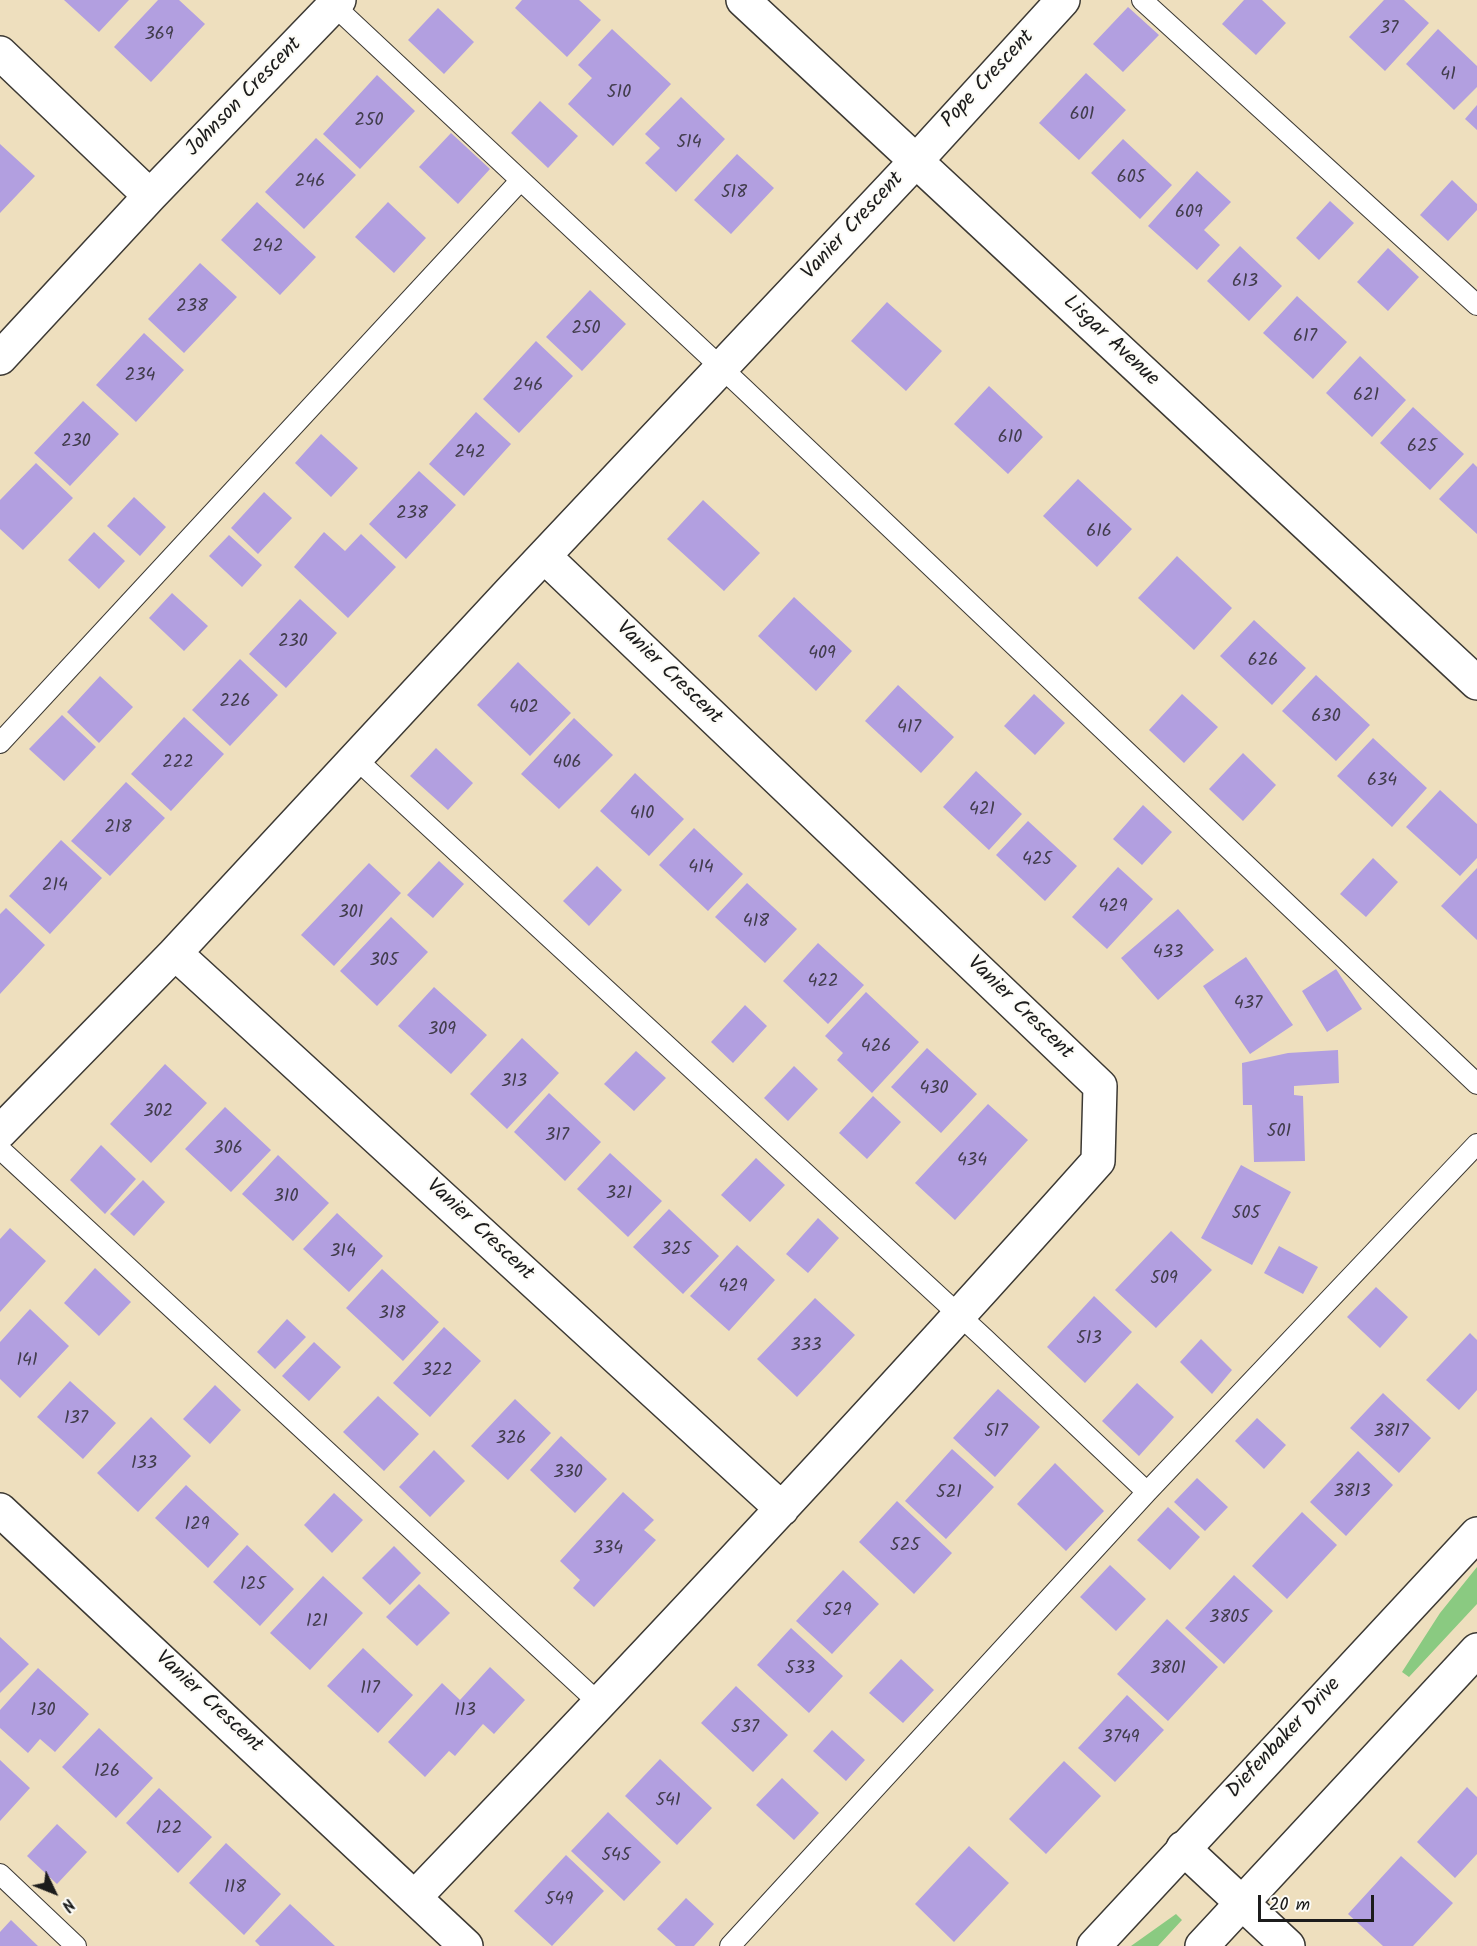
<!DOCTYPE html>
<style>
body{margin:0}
#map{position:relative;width:1477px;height:1946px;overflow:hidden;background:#eedfbe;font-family:Kalam,sans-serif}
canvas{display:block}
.north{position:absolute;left:24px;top:1862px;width:60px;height:60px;-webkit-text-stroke:4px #fdfcf7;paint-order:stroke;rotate:133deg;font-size:16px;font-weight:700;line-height:24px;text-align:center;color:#1c1c1c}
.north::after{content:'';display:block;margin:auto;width:21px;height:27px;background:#1c1c1c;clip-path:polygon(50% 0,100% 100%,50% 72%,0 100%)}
.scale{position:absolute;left:1258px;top:1895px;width:116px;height:27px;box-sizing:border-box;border:3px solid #1c1c1c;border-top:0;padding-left:8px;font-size:18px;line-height:21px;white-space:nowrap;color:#1c1c1c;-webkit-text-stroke:4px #fdfcf7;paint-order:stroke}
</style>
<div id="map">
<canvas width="1477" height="1946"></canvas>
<div class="north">N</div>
<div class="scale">20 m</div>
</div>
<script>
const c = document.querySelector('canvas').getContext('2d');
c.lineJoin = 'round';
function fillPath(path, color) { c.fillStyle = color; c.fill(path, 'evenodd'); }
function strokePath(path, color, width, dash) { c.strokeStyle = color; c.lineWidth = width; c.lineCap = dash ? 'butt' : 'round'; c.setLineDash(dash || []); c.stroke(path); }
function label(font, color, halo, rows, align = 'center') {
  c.font = font + ' Kalam,sans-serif'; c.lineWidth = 4.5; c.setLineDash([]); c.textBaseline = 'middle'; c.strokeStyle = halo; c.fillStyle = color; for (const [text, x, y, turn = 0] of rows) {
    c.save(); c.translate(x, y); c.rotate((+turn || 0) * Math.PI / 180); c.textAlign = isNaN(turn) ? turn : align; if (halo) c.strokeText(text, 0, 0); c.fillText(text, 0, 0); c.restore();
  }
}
const green = new Path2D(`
 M1477 1567V1604L1409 1677 1402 1672 1440 1613Z
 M1176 1914 1182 1920 1158 1946H1131Z`);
const building = new Path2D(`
 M64 0H129L99 32Z
 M158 0H179L205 24 151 82 114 47Z
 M522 0H579L601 20 567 57 515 8Z
 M1244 0H1262L1286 23 1256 55 1222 24Z
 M1384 0H1404L1429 23 1385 71 1349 37Z
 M1128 7 1159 35 1123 72 1093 44Z
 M438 8 474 42 444 74 408 40Z
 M612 29 671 84 613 146 568 104 592 78 578 65Z
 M1438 29 1477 66V87L1454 110 1406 64Z
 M1086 73 1126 110 1079 160 1039 123Z
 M377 75 415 111 360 169 323 134Z
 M681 97 725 139 676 192 645 163 660 148 645 134Z
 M540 101 578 136 548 168 511 133Z
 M1477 105V130L1465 119Z
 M451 133 490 169 458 204 419 167Z
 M316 138 356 175 304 229 265 192Z
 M1123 139 1172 185 1140 219 1091 173Z
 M0 144 35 176 0 213Z
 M737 154 774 188 731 234 694 200Z
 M1197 171 1231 202 1204 230 1220 245 1197 270 1148 226Z
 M1452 180 1477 204V210L1448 241 1420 215Z
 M1330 201 1354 223 1319 260 1296 238Z
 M257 202 316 257 280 295 221 240Z
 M388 202 426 238 394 273 355 237Z
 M1240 246 1282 286 1249 321 1207 281Z
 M1388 248 1419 277 1388 311 1357 282Z
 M200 263 237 297 184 353 148 319Z
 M590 290 626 324 582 371 546 337Z
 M1297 296 1347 342 1313 379 1263 333Z
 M887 302 942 351 906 391 851 341Z
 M144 333 184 370 136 422 96 385Z
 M536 341 573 376 519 433 483 399Z
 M1360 356 1406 400 1372 437 1326 393Z
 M989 386 1043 437 1008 474 954 424Z
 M83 401 119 434 70 486 34 453Z
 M1413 407 1464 454 1430 490 1380 443Z
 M476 412 511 444 464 496 429 464Z
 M321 434 358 468 331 497 295 463Z
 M36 463 73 498 23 550 0 529V500Z
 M1473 463 1477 467V534L1439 499Z
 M419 471 456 505 406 559 369 524Z
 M1078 479 1132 529 1097 567 1043 516Z
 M264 492 292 518 258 554 231 528Z
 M134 497 166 527 140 556 107 526Z
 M703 500 760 553 724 591 667 539Z
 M94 532 125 561 99 589 68 560Z
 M324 532 345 551 361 534 396 567 348 618 294 567Z
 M229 535 262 565 242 587 209 556Z
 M1177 556 1232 608 1194 650 1138 598Z
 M172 593 208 626 184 651 149 618Z
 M794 597 852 651 816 691 758 636Z
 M300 599 337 633 286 688 249 654Z
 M1254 620 1306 668 1272 705 1220 656Z
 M240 659 278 695 230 746 192 710Z
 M518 662 571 713 530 756 477 705Z
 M1316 675 1370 725 1336 761 1282 711Z
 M100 676 133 707 99 743 67 712Z
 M898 685 954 737 921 773 865 721Z
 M1034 694 1065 723 1035 755 1004 726Z
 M1182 694 1218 727 1184 763 1149 730Z
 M62 715 96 747 64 781 29 749Z
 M184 717 224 754 171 811 131 774Z
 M574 718 613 755 559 809 521 774Z
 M1373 738 1427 788 1392 827 1337 776Z
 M436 748 473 783 448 810 410 776Z
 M1243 753 1276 785 1243 821 1209 789Z
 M976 771 1022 814 989 850 943 807Z
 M635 773 684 819 649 856 600 811Z
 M126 782 165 818 110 876 71 841Z
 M1440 790 1477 824V858L1460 876 1406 827Z
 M1143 805 1172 832 1142 865 1113 839Z
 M1028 821 1077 866 1045 901 996 855Z
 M694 828 743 874 708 911 659 865Z
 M61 840 102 878 50 934 9 896Z
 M1373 858 1398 882 1366 917 1340 894Z
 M439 861 464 884 433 918 407 895Z
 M369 863 401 893 334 966 301 935Z
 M597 866 622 890 589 926 563 901Z
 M1118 867 1153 899 1107 949 1072 917Z
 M1477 868V940L1441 906Z
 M747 883 797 929 765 963 715 917Z
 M6 908 45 945 0 994V914Z
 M1178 909 1214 950 1158 1000 1121 958Z
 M391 917 428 952 377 1006 340 971Z
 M818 943 864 985 828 1024 783 981Z
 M1246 957 1293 1025 1250 1054 1203 986Z
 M1336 969 1362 1009 1327 1032 1302 991Z
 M434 987 487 1035 451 1074 398 1026Z
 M866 992 919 1042 872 1093 837 1060 843 1053 825 1036Z
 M745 1005 767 1026 733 1063 711 1042Z
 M522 1038 559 1073 507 1129 470 1094Z
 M927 1048 977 1094 941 1133 891 1087Z
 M1338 1050 1339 1083 1294 1086V1095L1303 1096 1305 1161 1254 1162 1252 1105H1243L1242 1063 1288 1053Z
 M636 1051 666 1078 634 1111 604 1084Z
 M165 1064 207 1103 151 1163 110 1124Z
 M794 1066 818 1089 788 1121 764 1098Z
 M549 1093 601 1142 565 1181 514 1132Z
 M873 1096 901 1122 867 1159 839 1133Z
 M988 1104 1028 1140 955 1220 915 1183Z
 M225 1107 271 1150 231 1192 185 1149Z
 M101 1145 136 1179 105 1214 70 1180Z
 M610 1153 662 1201 628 1237 577 1189Z
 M278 1155 329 1203 293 1241 242 1194Z
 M756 1158 785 1185 750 1222 721 1195Z
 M1241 1165 1291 1192 1252 1265 1201 1238Z
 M143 1180 165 1202 134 1236 110 1214Z
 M669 1209 719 1256 683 1294 633 1247Z
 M337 1213 383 1256 349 1292 303 1249Z
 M818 1218 839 1238 808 1273 786 1254Z
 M10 1228 46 1261 0 1312V1239Z
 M1171 1231 1212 1270 1156 1328 1115 1290Z
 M737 1245 775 1280 729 1331 690 1296Z
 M1279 1246 1318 1267 1303 1294 1264 1273Z
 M95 1268 131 1302 99 1336 64 1303Z
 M382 1269 439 1322 403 1361 346 1308Z
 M1376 1287 1408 1317 1380 1348 1347 1317Z
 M1094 1296 1132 1332 1085 1383 1047 1347Z
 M815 1298 855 1335 797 1397 757 1359Z
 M30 1309 69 1346 20 1398 0 1379V1342Z
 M287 1319 306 1337 275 1369 257 1352Z
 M444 1327 481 1361 430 1417 393 1383Z
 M1470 1333 1477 1340V1390L1459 1410 1426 1380Z
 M1201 1339 1232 1370 1212 1394 1180 1362Z
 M314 1342 341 1367 309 1401 282 1376Z
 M70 1381 116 1423 83 1459 37 1417Z
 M1137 1383 1174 1417 1139 1456 1102 1421Z
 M215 1385 241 1410 210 1444 183 1419Z
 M998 1389 1040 1427 995 1477 953 1438Z
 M1383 1393 1431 1438 1399 1473 1350 1428Z
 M378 1396 419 1434 384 1471 343 1432Z
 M515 1399 551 1433 508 1480 471 1446Z
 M151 1417 191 1456 138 1512 97 1473Z
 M1257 1418 1286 1445 1264 1469 1235 1441Z
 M561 1436 607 1479 575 1513 530 1470Z
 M952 1449 994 1487 946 1539 905 1501Z
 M434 1450 465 1481 430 1517 399 1487Z
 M1358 1451 1393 1485 1346 1536 1310 1502Z
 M1055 1463 1104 1511 1066 1551 1017 1504Z
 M1197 1478 1228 1507 1205 1531 1174 1502Z
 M186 1485 239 1534 208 1568 155 1518Z
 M623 1492 654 1520 644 1530 656 1540 594 1607 573 1588 580 1580 560 1561Z
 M334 1493 363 1520 332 1553 304 1525Z
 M897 1501 952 1553 914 1594 859 1542Z
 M1168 1507 1200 1537 1170 1570 1137 1540Z
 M1302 1512 1337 1545 1287 1599 1252 1566Z
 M247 1545 294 1589 260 1626 213 1582Z
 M394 1546 421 1573 390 1605 362 1578Z
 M1110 1565 1146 1599 1116 1631 1080 1597Z
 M843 1570 879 1604 832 1654 796 1621Z
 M1234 1575 1273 1611 1224 1664 1185 1628Z
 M323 1576 363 1613 310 1670 270 1633Z
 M419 1584 450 1613 417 1646 386 1617Z
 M1167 1619 1218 1667 1168 1721 1117 1674Z
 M791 1628 843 1676 809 1713 757 1665Z
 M0 1637 29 1664 0 1693Z
 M363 1648 413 1695 378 1733 327 1686Z
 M901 1659 934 1690 903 1723 869 1693Z
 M490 1667 525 1700 494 1734 483 1724 455 1756 449 1751 425 1777 388 1742 442 1683 460 1700Z
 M38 1668 89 1714 55 1752 40 1739 28 1753 0 1728V1710Z
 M736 1686 788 1735 753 1772 701 1723Z
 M1127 1695 1164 1730 1115 1782 1078 1748Z
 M99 1728 153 1778 116 1818 62 1767Z
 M832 1730 865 1760 846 1781 813 1751Z
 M660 1759 712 1808 677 1845 625 1796Z
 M0 1760 30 1788 0 1821Z
 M1064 1761 1101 1796 1046 1854 1009 1819Z
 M782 1778 819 1813 794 1840 756 1805Z
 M1467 1787 1477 1797V1854L1455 1878 1417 1842Z
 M159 1788 212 1837 178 1873 126 1823Z
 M608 1812 661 1862 624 1901 571 1851Z
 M57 1824 87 1852 57 1884 27 1856Z
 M226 1843 281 1894 244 1935 189 1883Z
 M969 1846 1009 1883 954 1942 915 1904Z
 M566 1855 604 1891 552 1946 514 1911Z
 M1401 1856 1453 1903 1413 1946H1383L1348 1914Z
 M686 1898 714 1924 694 1946H676L657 1929Z
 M290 1904 335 1946H260L255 1941Z
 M11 1920 38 1946H0V1932Z`);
const lane = new Path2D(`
 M328 0 743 388 1477 1084
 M1142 0 1477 305
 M0 743 520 181
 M355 758 984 1338 1147 1492
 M0 1149 600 1704
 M0 1874 76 1946
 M730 1946 1147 1492 1477 1144`);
const street = new Path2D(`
 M743 0 1477 683
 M0 53 150 196
 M0 358 150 196 339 0
 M175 953 782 1509
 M0 1132 175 953 510 592 916 161 1063 0
 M0 1510 466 1946
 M1183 1848 1288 1946
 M415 1897C647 1655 875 1411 1098 1161L1100 1086 544 556`);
const secondary = new Path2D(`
 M1094 1946 1477 1534
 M1202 1946 1477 1650`);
const numberNames = [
 ["37",1389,30],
 ["369",159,36],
 ["41",1448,76],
 ["510",619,94],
 ["601",1082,116],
 ["250",369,122],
 ["514",689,144],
 ["605",1131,179],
 ["246",310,183],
 ["518",734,194],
 ["609",1189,214],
 ["242",268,248],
 ["613",1245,283],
 ["238",192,308],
 ["250",586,330],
 ["617",1305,338],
 ["234",140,377],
 ["246",528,387],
 ["621",1366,397],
 ["610",1010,439],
 ["230",76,443],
 ["625",1422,448],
 ["242",470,454],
 ["238",412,515],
 ["616",1099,533],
 ["230",293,643],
 ["409",822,655],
 ["626",1263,662],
 ["226",235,703],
 ["402",524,709],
 ["630",1326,718],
 ["417",909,729],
 ["222",178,764],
 ["406",567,764],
 ["634",1382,782],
 ["421",982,811],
 ["410",642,815],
 ["218",118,829],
 ["425",1037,861],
 ["414",701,869],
 ["214",55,887],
 ["429",1113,908],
 ["301",351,914],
 ["418",756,923],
 ["433",1168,954],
 ["305",384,962],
 ["422",823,983],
 ["437",1248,1005],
 ["309",442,1031],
 ["426",876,1048],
 ["313",514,1083],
 ["430",934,1090],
 ["302",158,1113],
 ["501",1279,1133],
 ["317",557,1137],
 ["306",228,1150],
 ["434",972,1162],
 ["321",619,1195],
 ["310",286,1198],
 ["505",1246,1215],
 ["325",676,1251],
 ["314",343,1253],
 ["509",1164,1280],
 ["429",733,1288],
 ["318",392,1315],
 ["513",1089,1340],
 ["333",806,1347],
 ["141",27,1362],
 ["322",437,1372],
 ["137",76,1420],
 ["517",996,1433],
 ["3817",1391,1433],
 ["326",511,1440],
 ["133",144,1465],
 ["330",568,1474],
 ["3813",1352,1493],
 ["521",949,1494],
 ["129",197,1526],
 ["525",905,1547],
 ["334",608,1550],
 ["125",253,1586],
 ["529",837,1612],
 ["3805",1229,1619],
 ["121",317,1623],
 ["533",800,1670],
 ["3801",1168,1670],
 ["117",370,1690],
 ["130",43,1712],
 ["113",465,1712],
 ["537",745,1729],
 ["3749",1121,1739],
 ["126",107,1773],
 ["541",668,1802],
 ["122",169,1830],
 ["545",616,1857],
 ["118",235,1889],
 ["549",559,1901]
];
const streetNames = [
 ["Pope Crescent",989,80,-47],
 ["Johnson Crescent",245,98,-46],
 ["Vanier Crescent",854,227,-47],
 ["Lisgar Avenue",1110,342,43],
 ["Vanier Crescent",668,674,44],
 ["Vanier Crescent",1019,1009,44],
 ["Vanier Crescent",479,1231,43],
 ["Vanier Crescent",208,1703,43],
 ["Diefenbaker Drive",1285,1739,-47]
];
fillPath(green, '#8aca81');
fillPath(building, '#b29fe0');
strokePath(lane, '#3c3934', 22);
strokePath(street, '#3c3934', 36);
strokePath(secondary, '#3c3934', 36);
strokePath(lane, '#fff', 20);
strokePath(street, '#fff', 33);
strokePath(secondary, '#fff', 33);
label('18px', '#423d4d', null, numberNames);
label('21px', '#1c1c1c', '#fdfcf7', streetNames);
</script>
